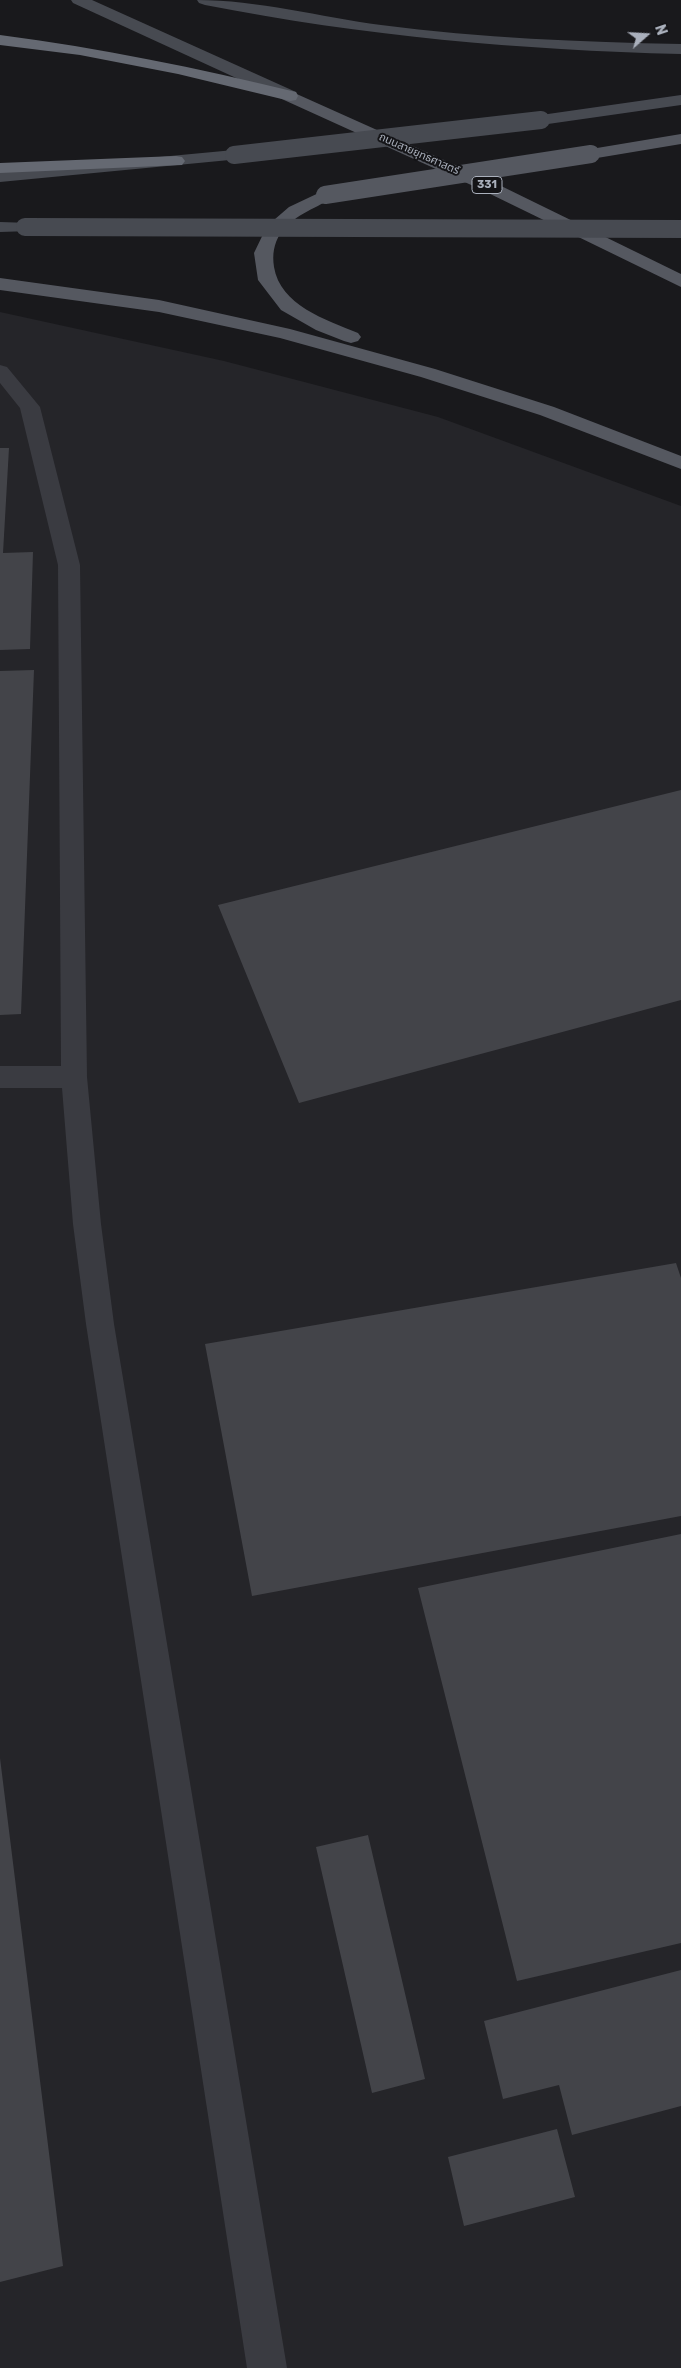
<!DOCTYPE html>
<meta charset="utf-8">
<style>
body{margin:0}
#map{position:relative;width:681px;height:2368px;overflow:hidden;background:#19191c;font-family:Rubik,sans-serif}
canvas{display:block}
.north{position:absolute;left:621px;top:10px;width:50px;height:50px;-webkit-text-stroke:4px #141417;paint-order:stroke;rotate:71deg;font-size:14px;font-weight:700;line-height:20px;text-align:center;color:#aab0bc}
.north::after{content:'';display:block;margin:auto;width:18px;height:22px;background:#aab0bc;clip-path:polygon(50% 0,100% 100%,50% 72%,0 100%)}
</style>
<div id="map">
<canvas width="681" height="2368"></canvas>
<div class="north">N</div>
</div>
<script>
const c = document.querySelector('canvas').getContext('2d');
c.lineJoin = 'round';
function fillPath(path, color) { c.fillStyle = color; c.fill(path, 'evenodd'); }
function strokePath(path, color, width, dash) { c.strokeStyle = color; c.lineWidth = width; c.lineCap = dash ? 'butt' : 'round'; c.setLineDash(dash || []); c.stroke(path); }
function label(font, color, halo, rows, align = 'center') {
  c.font = font + ' Rubik,"Noto Sans Thai",sans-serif'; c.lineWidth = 4; c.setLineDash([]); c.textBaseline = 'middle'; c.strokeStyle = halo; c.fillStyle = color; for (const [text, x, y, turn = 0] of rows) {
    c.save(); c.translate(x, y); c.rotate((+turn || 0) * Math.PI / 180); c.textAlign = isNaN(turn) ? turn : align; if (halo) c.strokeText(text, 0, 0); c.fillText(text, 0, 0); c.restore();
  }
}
const built = new Path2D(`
 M0 312 224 361 438 417 681 506V2368H0Z`);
const building = new Path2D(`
 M0 448H9L3 553 33 552 30 649 0 650Z
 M34 670 21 1014 0 1015V671Z
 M681 790V1000L299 1103 218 905Z
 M676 1263 681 1278V1516L252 1596 205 1344Z
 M681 1534V1943L517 1981 418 1588Z
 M0 1758 63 2266 0 2282Z
 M368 1835 425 2079 372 2093 316 1847Z
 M681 1970V2106L572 2135 559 2085 503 2099 484 2021Z
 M557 2129 575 2197 464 2226 448 2157Z`);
const service = new Path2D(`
 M0 365 7 367 40 407 80 565 87 1077 101 1224 114 1324 287 2368H247L86 1324 73 1224 62 1088H0V1066H61L58 565 20 408 0 383Z`);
const secondary = new Path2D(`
 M71 0H92L296 92 298 96 296 100H284L73 3Z
 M197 0C257 0 321 17 381 25 481 38 581 42 681 44V54C520 50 363 36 205 5L199 3Z
 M681 95V105L541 125 535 124 533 120 535 116 541 115Z
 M234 150 240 151 243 155 240 159 0 182V172Z
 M0 222 31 223 34 227 31 231 0 232Z`);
const primary = new Path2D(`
 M290 91 493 182 681 274V287L480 189 284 100 282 96 284 92Z
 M681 134V144L591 159 585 158 582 154 585 150Z
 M325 190 331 191 334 195 331 199C315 208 291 217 280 234 274 244 272 254 274 267 280 305 326 320 358 333L361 337 358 341 351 343 344 341 316 330 281 310 258 280 254 253 267 226 289 207Z
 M0 278 159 300 290 329 435 369 554 407 681 456V469L540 415 421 377 280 338 159 312 0 290Z`);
const motorway = new Path2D(`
 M0 35C101 48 197 68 296 92L298 96 296 100 290 101 178 74 80 55 0 45Z
 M176 156 182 157 185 161 182 165 0 173V163Z`);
const secondaryBridge = new Path2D(`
 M234 155 541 120
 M25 227 681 229`);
const primaryBridge = new Path2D(`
 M325 195 591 154`);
const farStreetnames = [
 ["ถนนสายยุทธศาสตร์",419,154,24]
];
const shields = [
 [487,185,30]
];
const shieldNames = [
 ["331",487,185]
];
fillPath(built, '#252529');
fillPath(building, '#434449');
fillPath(service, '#3a3b41');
fillPath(secondary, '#474a51');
fillPath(primary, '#555860');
fillPath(motorway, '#656972');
strokePath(secondaryBridge, '#474a51', 18);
strokePath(primaryBridge, '#555860', 18);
label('11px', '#aab0bc', '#141417', farStreetnames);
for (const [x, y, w] of shields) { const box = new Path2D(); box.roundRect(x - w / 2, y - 8.5, w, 17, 4); c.fillStyle = '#141417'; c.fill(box); strokePath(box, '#aab0bc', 1); }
label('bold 11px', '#aab0bc', null, shieldNames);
</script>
